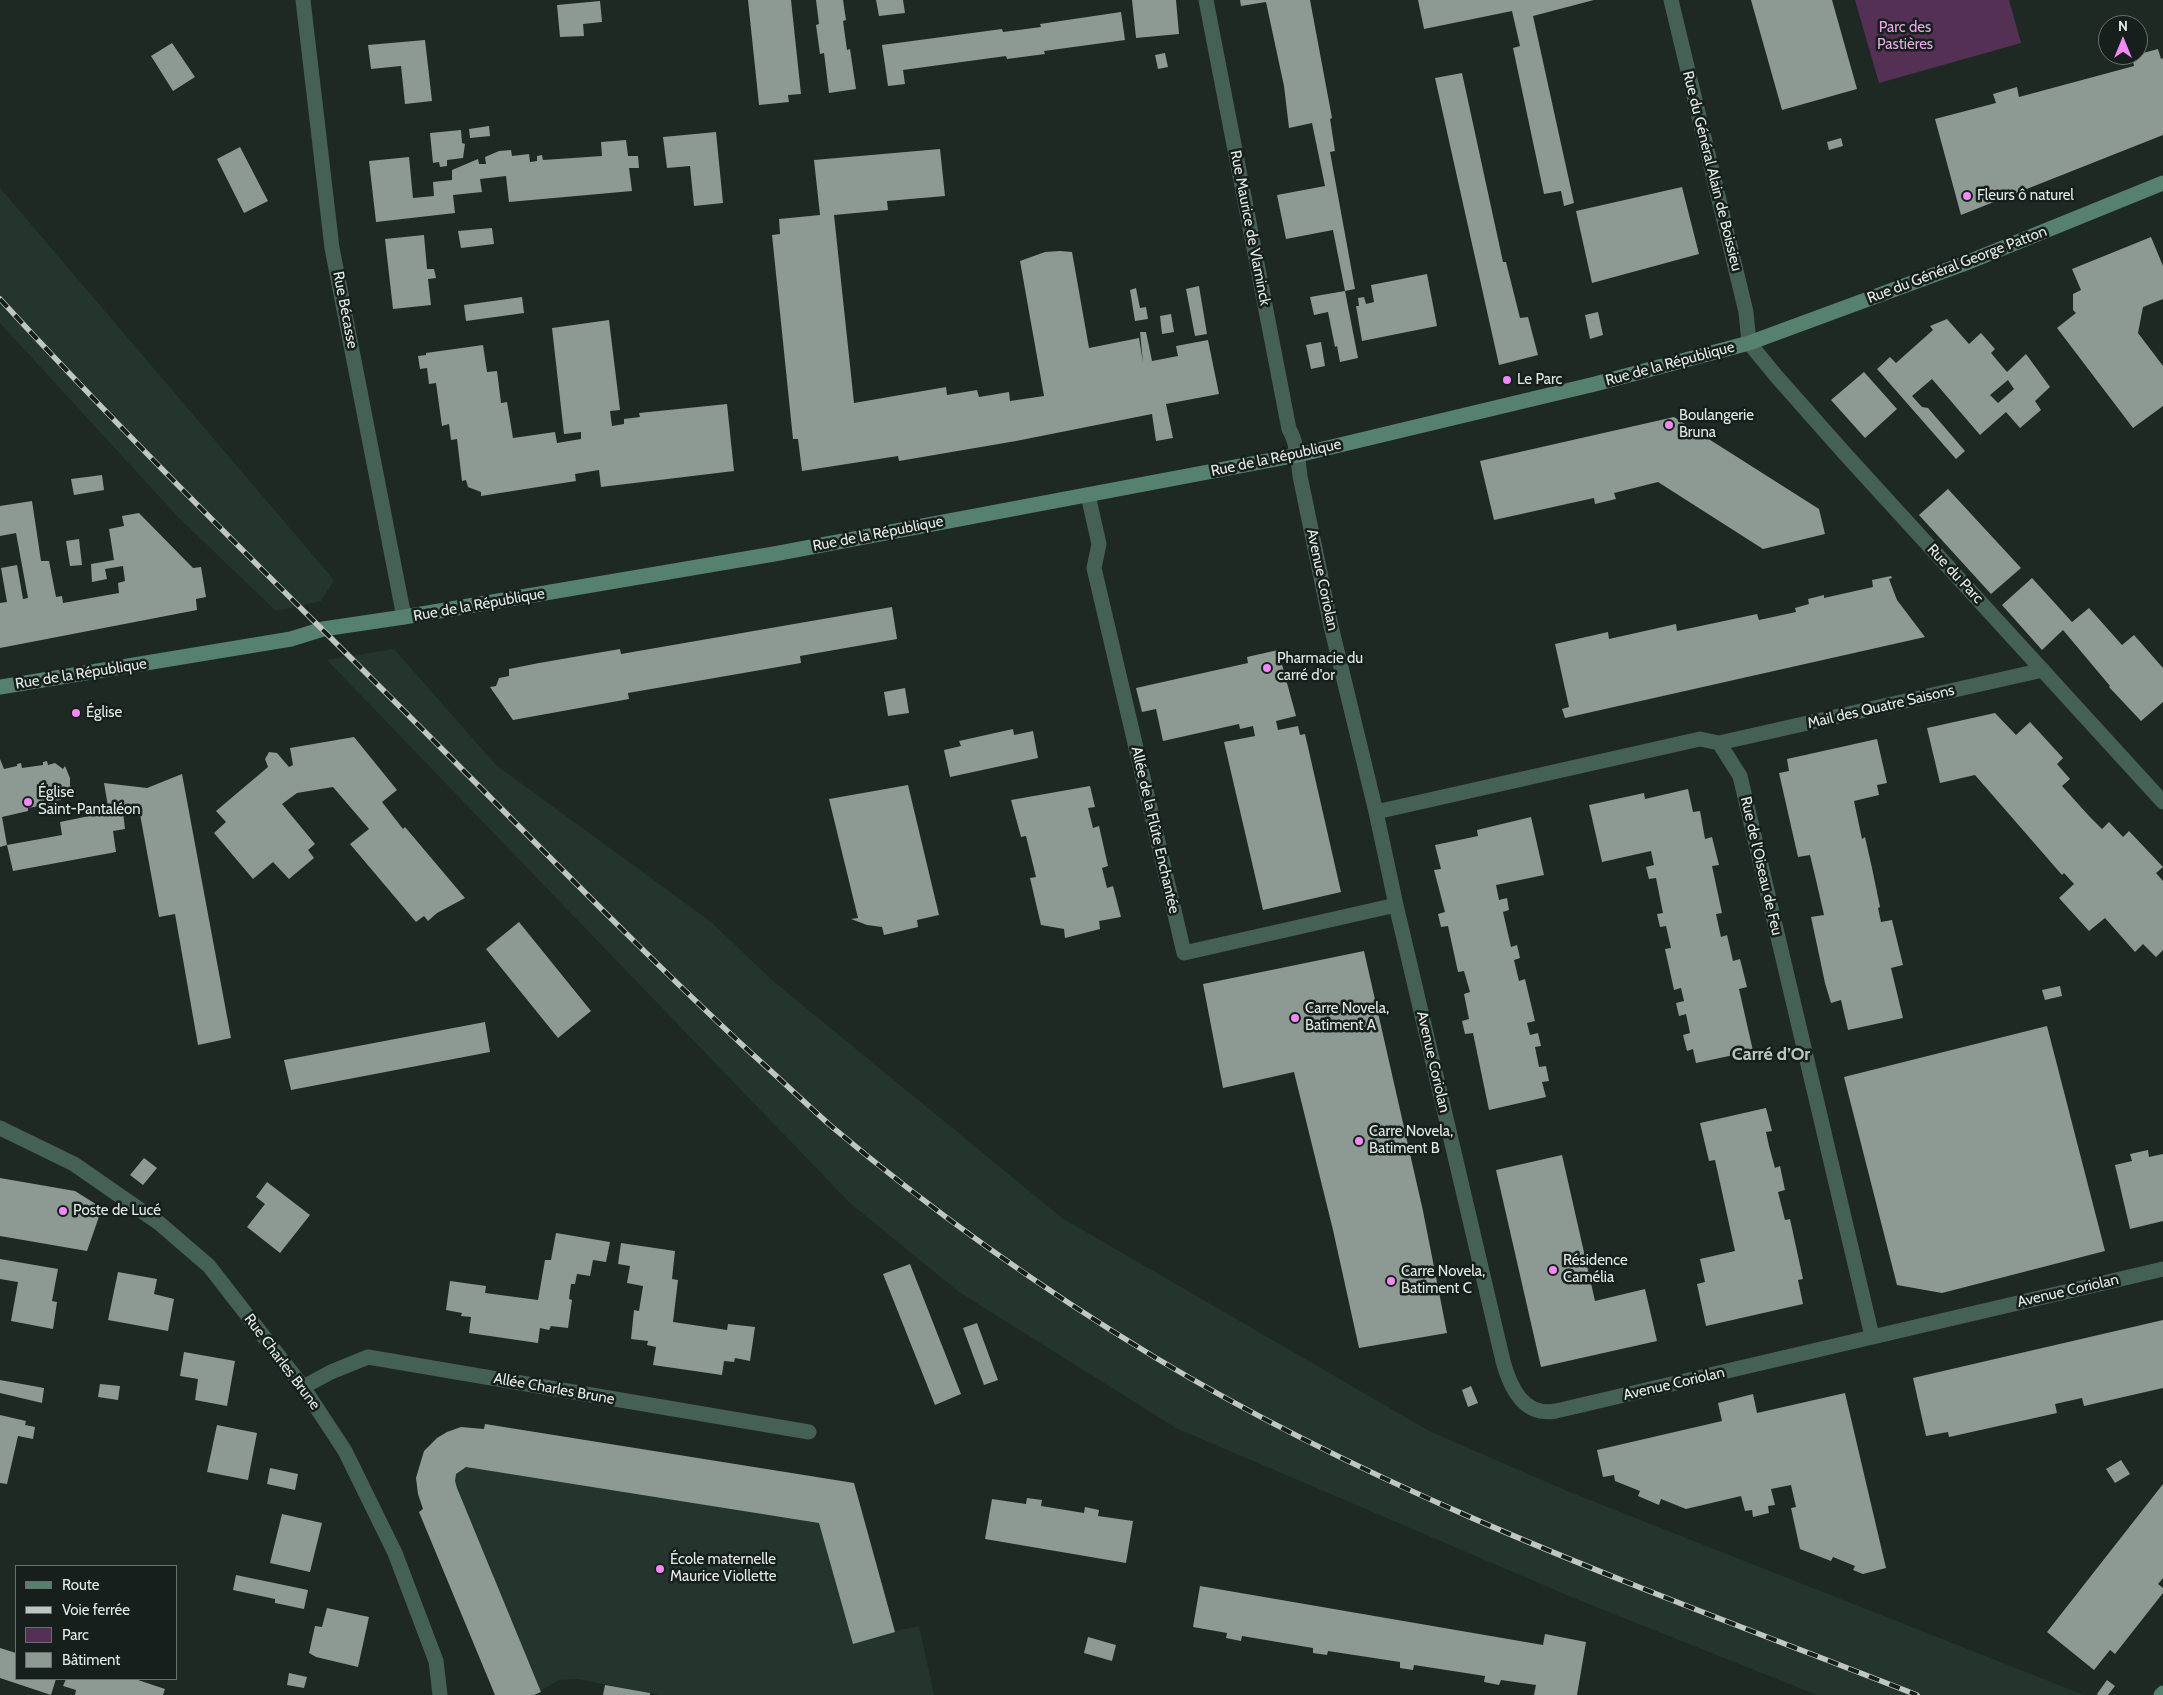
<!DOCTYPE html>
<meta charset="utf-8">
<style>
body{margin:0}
#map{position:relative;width:2163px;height:1695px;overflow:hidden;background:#1f2924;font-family:Cabin,sans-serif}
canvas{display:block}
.legend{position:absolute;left:15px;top:1565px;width:162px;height:115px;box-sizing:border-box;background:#161f1b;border:1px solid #68706c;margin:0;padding:6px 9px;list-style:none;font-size:15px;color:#e3e9e6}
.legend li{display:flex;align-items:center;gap:10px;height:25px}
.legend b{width:25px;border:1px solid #68706c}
.north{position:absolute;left:2098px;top:15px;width:50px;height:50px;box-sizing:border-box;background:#161f1b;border:1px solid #68706c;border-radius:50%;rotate:0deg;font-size:14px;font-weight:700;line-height:20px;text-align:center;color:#e3e9e6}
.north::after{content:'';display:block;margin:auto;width:18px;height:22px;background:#f18af4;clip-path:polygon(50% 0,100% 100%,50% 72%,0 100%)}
</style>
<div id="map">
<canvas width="2163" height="1695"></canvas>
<ul class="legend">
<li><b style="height:6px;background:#55816e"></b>Route</li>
<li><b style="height:6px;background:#c0c7c3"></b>Voie ferrée</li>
<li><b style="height:14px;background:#543055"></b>Parc</li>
<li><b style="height:14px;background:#8d9993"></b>Bâtiment</li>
</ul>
<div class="north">N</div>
</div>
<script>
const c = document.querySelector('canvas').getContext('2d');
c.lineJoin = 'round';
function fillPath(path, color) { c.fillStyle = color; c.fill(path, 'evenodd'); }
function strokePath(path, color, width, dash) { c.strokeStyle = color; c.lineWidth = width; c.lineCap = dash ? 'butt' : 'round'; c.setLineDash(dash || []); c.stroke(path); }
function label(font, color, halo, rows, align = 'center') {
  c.font = font + ' Cabin,sans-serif'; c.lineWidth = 5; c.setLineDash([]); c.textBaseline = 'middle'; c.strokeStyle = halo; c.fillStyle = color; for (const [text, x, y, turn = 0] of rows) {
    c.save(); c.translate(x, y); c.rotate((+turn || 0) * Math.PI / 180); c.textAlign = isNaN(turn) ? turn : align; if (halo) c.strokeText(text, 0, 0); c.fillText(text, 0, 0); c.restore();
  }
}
const built = new Path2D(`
 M0 188 334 580 321 601 276 611 178 517 0 323Z
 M394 649 496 765 711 922 773 981 1062 1218 1431 1432 1572 1493 2084 1695H1817L1581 1601 1176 1428 959 1292 850 1203 327 660Z
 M485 1424 854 1483 895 1631 919 1626 934 1695H660L578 1679 559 1680 534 1695H495L419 1512 423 1508 418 1494 416 1478 424 1451 437 1438 447 1432 461 1427 483 1429Z`);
const green = new Path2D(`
 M1855 0H2009L2021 43 1879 83Z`);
const building = new Path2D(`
 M748 0H791L801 94 788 95 789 102 759 105Z
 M816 0H843L846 20 843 21 847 50 850 49 856 89 829 93 824 53 820 54 816 25 819 24Z
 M876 0H903L905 13 879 16Z
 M1132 0H1176L1179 34 1136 38Z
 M1240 0H1310L1332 118 1330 119 1335 151 1330 152 1355 289 1345 291 1358 358 1340 362 1337 346 1335 347 1328 312 1314 315 1310 297 1345 291 1333 230 1286 239 1277 195 1325 186 1312 123 1289 128 1284 86 1266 2 1241 6Z
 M1418 0H1594L1533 16 1574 203 1564 206 1561 191 1544 194 1513 48 1520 46 1512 11 1424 29Z
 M1751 0H1832L1857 89 1782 110Z
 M600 1 602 22 583 24 584 36 560 37 557 5Z
 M1121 12 1125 40 1044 51 1045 54 1007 59 1006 56 903 70 905 84 888 86 882 45 1002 29 1003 32 1041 27 1040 24Z
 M425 40 432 101 405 104 401 66 371 69 368 45Z
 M172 43 195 77 173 91 151 56Z
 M2158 49 2161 59 2163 58V135L1961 215 1935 119 1996 103 1993 94 2017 87 2019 97 2134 66 2132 56Z
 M1165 53 1168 67 1158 69 1155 55Z
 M1462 73 1503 262H1506L1520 318 1528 317 1538 355 1499 365 1435 78Z
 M489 126 490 136 470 138 469 129Z
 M461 130 462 143 465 144 463 158 447 160V166L440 167 439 162 433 163 430 133Z
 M716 132 723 203 694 206 690 166 667 168 663 137Z
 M1841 138 1843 146 1829 150 1827 142Z
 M626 140 628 156H638L639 168H629L632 191 509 202 506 176 480 179 482 192 453 195 455 213 376 222 369 161 409 157 413 198 434 196 433 182 452 180V170L478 159 479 164H486L485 157 499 151 511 150 512 156 529 154 530 162 537 161V156L542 155 543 160 602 156 601 142Z
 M240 147 268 201 244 213 217 159Z
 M940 149 945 196 887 201 888 210 834 215 854 403 946 387 947 395 977 390 979 397 1009 392 1010 401 1044 396 1020 261 1045 252 1060 251 1072 252 1089 348 1139 338 1143 363 1140 332H1146L1152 361 1178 356 1176 346 1208 340 1219 394 1166 404 1173 438 1156 441 1152 414 1016 441 899 461 898 456 802 471 798 439H793L772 235 780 234 779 219 820 215 814 160Z
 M1682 187 1699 254 1592 283 1576 211Z
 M492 228 494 244 461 248 458 231Z
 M424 235 427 269H434L436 278 428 279 431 305 393 309 385 239Z
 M2151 237 2163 266V299L2143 307 2138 333 2163 366V406L2133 428 2057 328 2076 313 2073 310V294L2081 290 2072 269Z
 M1427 274 1437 326 1362 341 1356 306H1359L1358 298 1364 297 1366 304 1374 302 1371 285Z
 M1199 286 1207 334 1195 336 1186 289Z
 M1136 288 1140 308 1146 307 1148 319 1135 321 1130 290Z
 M522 297 524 313 466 321 464 305Z
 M1598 312 1603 335 1590 339 1585 315Z
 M1171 314 1174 332 1162 334 1160 316Z
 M1947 319 1969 344 1981 333 1995 349 1991 353 2007 372 2026 354 2050 387 2035 401 2041 410 2020 428 2006 412 1980 435 1932 379 1912 396 1922 407 1928 408 1965 451 1956 459 1877 369 1890 357 1896 363 1933 330 1930 326ZM2008 380 2014 389 1998 403 1990 395Z
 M609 320 620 410 610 411 612 426 624 424V419L640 417 639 413 727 404 734 471 601 487 599 470 575 474 576 481 481 496V492L468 487 466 480 462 481 457 439 451 440 449 424 442 426 436 383 429 384 427 368 420 369 418 356 426 355V353L483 345 487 372 497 371 501 403 507 402 513 438 555 432 557 443 581 439V432L564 434 552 328Z
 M1321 342 1325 366 1311 369 1306 345Z
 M1864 372 1897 409 1865 438 1831 400Z
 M1674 417 1819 509 1825 534 1763 549 1658 482 1614 493 1616 499 1595 504 1594 498 1494 520 1480 461Z
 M102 475 104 490 74 495 71 479Z
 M1948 489 2021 568 1991 594 1919 515Z
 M32 501 41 561H49L56 597 62 596 63 603 119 593 118 583 125 581 123 566 105 569 107 579 92 582 91 564 114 560 109 529 124 526 122 516 139 513 193 568 201 567 206 597 196 599 197 610 0 648V603L7 602 1 568 17 565 23 599 28 598 16 533 0 536V506Z
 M79 539 82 565 70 566 66 541Z
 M1891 576 1892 578 1889 579 1897 600 1925 637 1565 718 1562 709 1569 707 1555 644 1608 632 1609 639 1676 624 1677 631 1757 614 1759 620 1796 612 1795 608 1809 604 1808 599 1824 595V598L1873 587 1872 580Z
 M2032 578 2072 622 2089 608 2122 645 2134 635 2163 668V702L2141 721 2109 687 2110 686 2063 630 2042 650 2002 605Z
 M892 607 897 639 800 656 801 663 628 693 629 699 513 720 490 687 496 686 499 678 509 676V669L539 663 620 649 621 654Z
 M1278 650 1296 716 1276 721 1278 730 1298 726 1300 735 1305 734 1341 892 1263 910 1224 742 1255 736 1253 726 1240 729 1239 724 1163 741 1156 709 1142 712 1136 688 1248 663 1247 657Z
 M905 688 909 713 888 716 884 692Z
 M1995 713 2016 735 2030 722 2063 758 2057 764 2070 779 2062 786 2089 816 2102 829 2109 822 2123 837 2129 831 2163 867 2156 873 2163 881V950L2156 957 2143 944 2135 952 2105 918 2089 931 2059 898 2074 884 2064 873 2062 875 1975 775 1940 783 1927 728Z
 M1013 729 1014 735 1033 731 1038 758 950 777 944 750 961 746 959 741Z
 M354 737 397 790 382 802 403 829 405 827 465 898 437 913 428 921 424 916 416 922 350 844 369 829 333 787 297 793 282 804 315 844 308 850 314 858 289 879 273 862 253 879 214 833 226 822 216 811 268 767 265 759 269 752 277 753 289 767 293 765 290 748Z
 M1877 739 1887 783 1877 785 1879 795 1854 801 1862 839 1865 837 1872 868 1880 907 1878 908 1881 922 1892 920 1903 965 1891 968 1903 1018 1848 1030 1841 1000 1831 1003 1825 983 1811 917 1824 915 1816 880 1810 855 1798 857 1779 773 1789 771 1787 759Z
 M0 759 4 769 17 766V764L21 763 22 768 43 765V762L47 761 48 765 55 763 63 769 65 766 70 778V786L72 787V790L69 791 60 800 55 801 56 805 51 806 50 804 28 808V811L2 817 7 845 0 847Z
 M182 774 231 1038 198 1045 175 914 159 917 139 809 123 812 125 829 113 831 116 852 13 871 7 845 62 835 60 822 109 812 104 783 147 788Z
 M908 785 939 915 917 920 918 927 884 935 882 927 867 925 851 919 858 918 829 799Z
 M1090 786 1095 807 1088 808 1093 828 1099 826 1108 866 1102 868 1107 888 1113 886 1121 917 1099 921 1100 929 1065 938 1064 929 1041 925 1030 878 1036 877 1026 836 1021 837 1011 800Z
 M1688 789 1693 812 1700 811 1705 839 1712 837 1719 865 1712 866 1722 913 1716 914 1721 937 1727 935 1733 961 1740 959 1747 987 1739 989 1753 1051 1696 1063 1693 1049 1687 1051 1683 1035 1690 1033 1686 1014 1679 1016 1676 1003 1684 1001 1681 988 1674 990 1665 949 1671 948 1666 926 1660 927 1657 914 1663 913 1656 878 1649 879 1646 867 1654 865 1651 851 1602 862 1589 805 1644 793 1645 799Z
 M1531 817 1544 875 1496 885 1499 900 1507 898 1509 910 1503 912 1511 947 1517 945 1520 958 1514 960 1519 981 1525 979 1535 1021 1527 1023 1530 1035 1538 1033 1541 1046 1535 1047 1539 1067 1546 1066 1549 1081 1542 1082 1546 1097 1489 1110 1473 1033 1465 1034 1462 1021 1469 1019 1464 994 1470 992 1464 971 1458 972 1448 926 1441 927 1438 914 1445 912 1434 870 1441 869 1435 845 1478 836 1477 830Z
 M519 922 591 1011 558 1038 486 949Z
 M1364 951 1423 1211 1447 1333 1359 1348 1333 1230 1294 1072 1223 1088 1203 984Z
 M2060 986 2062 996 2045 1000 2042 990Z
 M485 1022 490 1052 291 1090 284 1060Z
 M2047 1026 2105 1251 1942 1293 1897 1285 1844 1077Z
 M1766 1108 1772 1131 1766 1132 1769 1146 1775 1168 1780 1166 1785 1190 1778 1192 1785 1220 1790 1219 1803 1279 1798 1280 1803 1304 1706 1326 1697 1284 1705 1282 1700 1259 1735 1251 1715 1160 1709 1161 1700 1123Z
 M2148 1150 2149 1157 2163 1154V1221L2130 1229 2115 1165 2132 1161 2130 1154Z
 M1562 1155 1595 1301 1645 1289 1657 1341 1541 1367 1496 1170Z
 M144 1158 157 1168 143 1185 130 1175Z
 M0 1178 75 1191 102 1208 87 1251 0 1236Z
 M267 1182 310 1215 280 1253 247 1227 265 1204 256 1197Z
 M556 1233 610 1242 606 1262 593 1260 590 1276 577 1274 575 1284H571L569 1299 572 1300 568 1328 551 1326 549 1330 540 1328 538 1343 469 1333 471 1317 461 1316 462 1313 446 1310 450 1281 486 1286 485 1293 538 1300 545 1260H551Z
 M621 1243 675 1251 672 1279 678 1280 673 1322 727 1330 728 1324 755 1327 750 1361 735 1358 734 1362 724 1361 722 1375 653 1365 656 1347 647 1345 648 1341 631 1339 634 1310 639 1311 643 1286 627 1283 630 1266 618 1264Z
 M0 1259 58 1269 52 1301 57 1302 53 1329 11 1321 18 1282 0 1279Z
 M910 1264 961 1394 935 1405 883 1274Z
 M118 1272 157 1279 154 1294 174 1299 168 1331 108 1320Z
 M2163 1320V1388L2084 1406 2082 1398 2055 1404 2057 1413 1949 1437 1948 1432 1926 1436 1913 1378Z
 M977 1323 998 1380 984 1385 963 1328Z
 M184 1352 235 1361 227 1406 195 1400 198 1379 180 1376Z
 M0 1380 44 1388 42 1403 0 1393Z
 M100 1384 120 1386 118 1400 98 1397Z
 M1471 1386 1478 1403 1468 1407 1462 1390Z
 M1845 1393 1886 1568 1863 1574 1853 1570 1855 1566 1833 1557 1831 1561 1800 1549 1791 1508 1796 1507 1791 1485 1771 1489 1775 1505 1768 1506 1769 1513 1753 1517 1752 1510 1745 1511 1741 1496 1686 1509 1661 1499 1659 1505 1638 1496 1640 1491 1615 1481 1614 1475 1603 1477 1597 1450 1722 1421 1718 1403 1753 1394 1757 1413Z
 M0 1415 26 1421 25 1425 35 1427 33 1439 18 1436 7 1484 0 1483Z
 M485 1424 854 1483 895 1632 853 1644 819 1523 466 1467 456 1474 455 1481 457 1488 541 1692 534 1695H495L419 1512 423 1509 418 1494 416 1478 424 1451 437 1438 447 1432 461 1427 484 1429Z
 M217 1425 257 1433 248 1480 207 1472Z
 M2121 1460 2130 1474 2115 1483 2106 1469Z
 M270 1468 298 1474 295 1490 267 1484Z
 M2163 1484V1578L2158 1584 2163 1588V1593L2115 1654 2110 1650 2094 1670 2047 1632Z
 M1027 1498 1042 1500 1041 1506 1084 1513 1085 1507 1099 1510 1098 1516 1133 1521 1126 1563 985 1539 992 1499 1026 1504Z
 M282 1514 322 1523 310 1572 270 1563Z
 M236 1575 308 1590 304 1609 275 1603V1599L233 1590Z
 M1200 1586 1543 1645 1545 1634 1586 1642 1577 1695H1534L1536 1685 1501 1680 1499 1685 1484 1682 1485 1676 1414 1665 1413 1670 1400 1668V1662L1328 1651 1327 1655 1313 1653V1648L1242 1636 1241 1641 1226 1638 1227 1633 1193 1627Z
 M327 1608 369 1617 358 1667 316 1657 309 1653 315 1626 322 1627Z
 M1088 1637 1116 1645 1112 1661 1084 1653Z
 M0 1648 16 1653V1679H56L51 1695 0 1678Z
 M289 1673 307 1677 304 1688 287 1685Z
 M66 1679H135L165 1689 163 1695H75L76 1690 63 1686Z
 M2107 1680 2115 1686 2108 1695H2098L2097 1694Z
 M605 1685 650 1693V1695H603Z`);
const street = new Path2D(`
 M303 0 332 248 404 617
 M1206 0 1289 429C1297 443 1298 459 1300 476L1331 626 1376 812 1396 905 1503 1361C1510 1387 1523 1417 1556 1411L2163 1269
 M1671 0 1746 312 1749 343 1777 377 1847 456 2163 802
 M1088 495 1099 544 1094 568 1184 953 1396 905
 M1719 743 2043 670
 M1376 812 1700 739 1719 743 1740 776 1872 1336
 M0 1128 74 1164 159 1223 209 1266 303 1387 345 1451 395 1553 436 1661 440 1695
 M303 1387 331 1372 368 1357 809 1432`);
const secondary = new Path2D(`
 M0 687 291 639 323 629 404 617 774 554 1298 455 1595 384 1749 343 1966 263 2163 183
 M2161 1695 2163 1693`);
const rail = new Path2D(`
 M0 299C142 454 293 599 441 748 543 850 644 954 751 1053 778 1077 804 1102 831 1126 933 1212 1042 1289 1156 1358 1394 1501 1659 1594 1917 1695`);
const markers = [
 [1967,196,5,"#f18af4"],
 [1507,380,5,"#f18af4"],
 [1669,425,5,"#f18af4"],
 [1267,668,5,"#f18af4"],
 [76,713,5,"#f18af4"],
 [28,802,5,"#f18af4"],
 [1295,1018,5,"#f18af4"],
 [1359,1141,5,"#f18af4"],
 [63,1211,5,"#f18af4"],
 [1553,1270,5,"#f18af4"],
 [1391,1281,5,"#f18af4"],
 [660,1569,5,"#f18af4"]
];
const parkNames = [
 ["Parc des",1905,28],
 ["Pastières",1905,45]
];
const streetNames = [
 ["Rue du Général Alain de Boissieu",1712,171,76],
 ["Rue Maurice de Vlaminck",1250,228,79],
 ["Rue du Général George Patton",1957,265,-21],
 ["Rue Bécasse",345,310,79],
 ["Rue de la République",1670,364,-15],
 ["Rue de la République",1276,458,-12],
 ["Rue de la République",878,534,-11],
 ["Rue du Parc",1955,574,47],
 ["Avenue Coriolan",1322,580,78],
 ["Rue de la République",479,605,-10],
 ["Rue de la République",81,674,-9],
 ["Mail des Quatre Saisons",1881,707,-13],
 ["Allée de la Flûte Enchantée",1155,830,77],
 ["Rue de l'Oiseau de Feu",1761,866,77],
 ["Avenue Coriolan",1433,1062,77],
 ["Avenue Coriolan",2068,1291,-13],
 ["Rue Charles Brune",282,1362,53],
 ["Avenue Coriolan",1674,1384,-13],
 ["Allée Charles Brune",554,1389,10]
];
const poiNames = [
 ["Fleurs ô naturel",1977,196],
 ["Le Parc",1517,380],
 ["Boulangerie",1679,416],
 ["Bruna",1679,433],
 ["Pharmacie du",1277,659],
 ["carré d'or",1277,676],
 ["Église",86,713],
 ["Église",38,793],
 ["Saint-Pantaléon",38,810],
 ["Carre Novela,",1305,1009],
 ["Batiment A",1305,1026],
 ["Carre Novela,",1369,1132],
 ["Batiment B",1369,1149],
 ["Poste de Lucé",73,1211],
 ["Résidence",1563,1261],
 ["Camélia",1563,1278],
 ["Carre Novela,",1401,1272],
 ["Batiment C",1401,1289],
 ["École maternelle",670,1560],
 ["Maurice Viollette",670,1577]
];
const quarterNames = [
 ["Carré d’Or",1771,1055]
];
fillPath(built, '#24352d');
fillPath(green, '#543055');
fillPath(building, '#8d9993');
strokePath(street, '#456054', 15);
strokePath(secondary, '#55816e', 15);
strokePath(rail, '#c0c7c3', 5.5);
strokePath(rail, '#161f1b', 4, [11]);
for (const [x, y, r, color] of markers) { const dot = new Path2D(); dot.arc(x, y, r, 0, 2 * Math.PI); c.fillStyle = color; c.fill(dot); strokePath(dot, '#161f1b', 2); }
label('15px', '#e7a6e8', '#161f1b', parkNames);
label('15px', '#e3e9e6', '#161f1b', streetNames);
label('15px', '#e3e9e6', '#161f1b', poiNames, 'left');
label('bold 18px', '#b9c5bf', '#161f1b', quarterNames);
</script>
